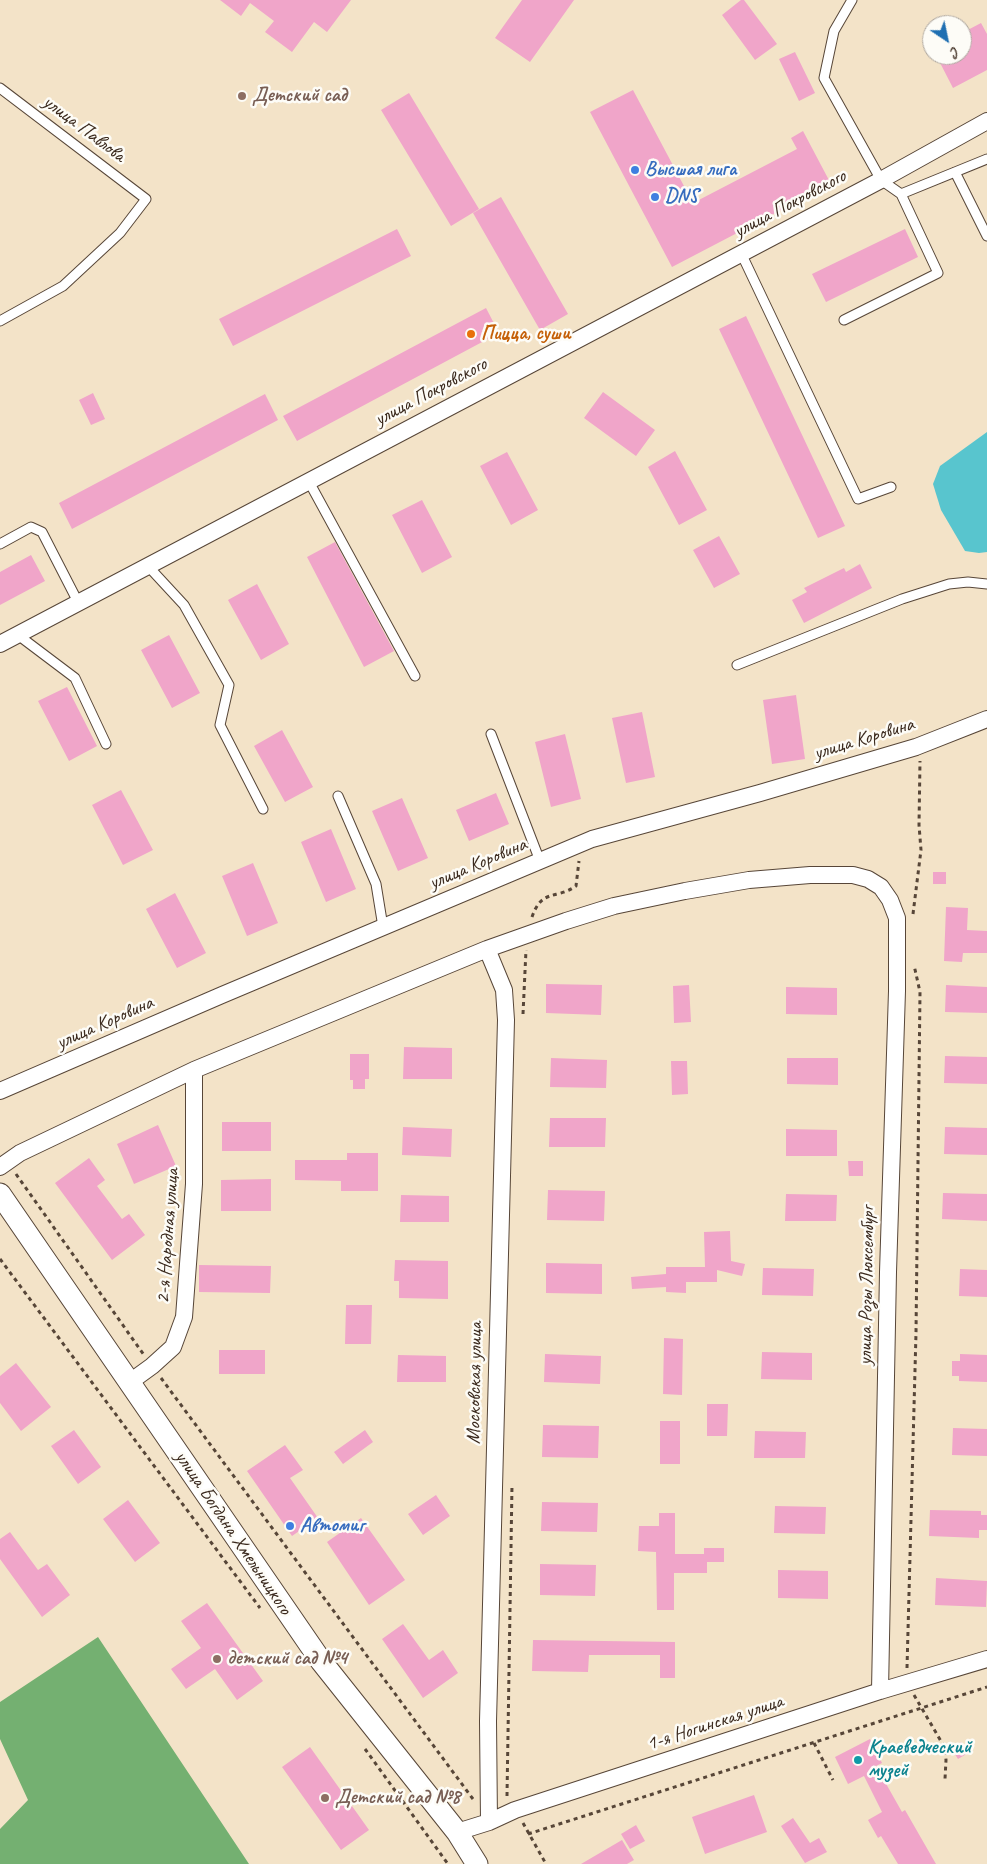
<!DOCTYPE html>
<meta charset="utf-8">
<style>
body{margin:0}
#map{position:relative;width:987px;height:1864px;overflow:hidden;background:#f3e3c8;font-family:Caveat,sans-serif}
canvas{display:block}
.north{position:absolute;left:922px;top:15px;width:50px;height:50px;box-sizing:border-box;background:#fdfcf7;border:1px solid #afa8a0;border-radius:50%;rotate:146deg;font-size:14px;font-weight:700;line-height:20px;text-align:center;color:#3b2a1e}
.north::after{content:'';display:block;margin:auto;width:18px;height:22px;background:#1f6fb2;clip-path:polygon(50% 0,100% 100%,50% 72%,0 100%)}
</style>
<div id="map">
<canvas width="987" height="1864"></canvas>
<div class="north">С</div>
</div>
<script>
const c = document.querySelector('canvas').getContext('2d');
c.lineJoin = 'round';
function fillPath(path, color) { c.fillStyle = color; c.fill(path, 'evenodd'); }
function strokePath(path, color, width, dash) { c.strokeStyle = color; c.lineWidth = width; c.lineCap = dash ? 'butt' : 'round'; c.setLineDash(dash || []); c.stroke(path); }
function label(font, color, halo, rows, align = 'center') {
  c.font = font + ' Caveat,sans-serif'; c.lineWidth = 5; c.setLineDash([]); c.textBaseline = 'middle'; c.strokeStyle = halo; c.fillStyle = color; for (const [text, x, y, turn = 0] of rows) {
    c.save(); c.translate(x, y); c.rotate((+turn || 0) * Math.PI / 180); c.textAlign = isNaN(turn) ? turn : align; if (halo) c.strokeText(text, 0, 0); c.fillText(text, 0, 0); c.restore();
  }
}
const forest = new Path2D(`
 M98 1637 249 1864H0V1829L28 1800 0 1739V1702Z`);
const water = new Path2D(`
 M987 432V552L979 553 965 551 941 510 933 484 940 466Z`);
const building = new Path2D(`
 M220 0H351L327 32 314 22 292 52 265 32 274 21 250 3 241 16Z
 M522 0H574L530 62 495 38Z
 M741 0H744L777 44 755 60 722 15Z
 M981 23 987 34V70L953 88 936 55H962V33Z
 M795 52 815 93 799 101 779 59Z
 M633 90 693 203 797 149 791 138 803 131 831 184 672 267 590 112Z
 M409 93 479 209 451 226 381 110Z
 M501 197 568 314 540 330 473 213Z
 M397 229 411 256 233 346 219 319Z
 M905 229 918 257 826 302 812 274Z
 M486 308 499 333 297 441 283 416Z
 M746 316 845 526 818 538 719 329Z
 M603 392 655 430 636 456 584 418Z
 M93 393 105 419 91 425 79 400Z
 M265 394 278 420 72 529 59 503Z
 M675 451 707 510 679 525 648 467Z
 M507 452 538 510 511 525 480 466Z
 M422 500 452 557 422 573 392 515Z
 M719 536 740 574 714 588 693 550Z
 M335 542 394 651 364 667 307 557Z
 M31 555 45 581 0 605V572Z
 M860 564 872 588 804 623 792 600 807 592 804 588 844 568 846 572Z
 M257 584 289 644 261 660 228 600Z
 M169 635 200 693 172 708 141 650Z
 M67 687 97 746 69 761 38 701Z
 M796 695 805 759 772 764 763 700Z
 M642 712 655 777 626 783 612 718Z
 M282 730 313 787 285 802 254 746Z
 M565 734 581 799 551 807 535 742Z
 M121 790 153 850 123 865 92 805Z
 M496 793 509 824 469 841 456 810Z
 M402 798 428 858 398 871 372 811Z
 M331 829 356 889 326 902 301 842Z
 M253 863 278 923 247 936 222 876Z
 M933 872H946V884H933Z
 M175 893 206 953 177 968 146 909Z
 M946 907 968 908 967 930 987 931V953H963L962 962 944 961Z
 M546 984 602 985 601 1015 546 1013Z
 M689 985 691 1022 674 1023 673 986Z
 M946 985 987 987V1013L945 1012Z
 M786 987 837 988V1015L786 1014Z
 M404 1047 452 1048V1079H403Z
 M350 1054H369V1079H365V1089H353V1080H350Z
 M945 1056 987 1057V1084L944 1083Z
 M551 1058 607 1060 606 1088 550 1087Z
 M787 1058H838V1085L787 1084Z
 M671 1061H687L688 1094 672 1095Z
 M550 1118H606L605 1147H549Z
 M222 1122H271V1151H222Z
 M158 1125 176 1166 134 1184 117 1144Z
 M403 1127 452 1129 451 1157 402 1155Z
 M945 1127 987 1128V1155L944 1154Z
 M786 1129 837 1130V1156H786Z
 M347 1153H378V1191H341V1181L295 1180V1160H347Z
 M89 1158 105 1180 97 1186 122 1219 129 1214 145 1235 112 1260 55 1183Z
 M848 1161H863V1176H849Z
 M271 1179V1211H221V1180Z
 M548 1190 605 1191 604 1221 547 1220Z
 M943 1193 987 1194V1221L942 1219Z
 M786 1194 837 1195 836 1221H785Z
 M401 1195 449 1196V1222H400Z
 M730 1231 731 1261 745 1264 742 1276 717 1270V1282H686V1293L666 1292V1287L632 1289 631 1277 666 1274V1267H705L704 1232Z
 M395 1260 448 1261V1299L399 1298V1281H394Z
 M546 1263 602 1264V1294L546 1293Z
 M199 1265 271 1266 270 1293 199 1292Z
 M763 1268 814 1269 813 1296 762 1295Z
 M960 1269 987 1270V1297L959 1296Z
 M346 1305H372L371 1344H345Z
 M664 1338 683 1339 682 1395 663 1394Z
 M219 1350H265V1374H219Z
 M762 1352 812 1353V1380L761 1379Z
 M545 1354 601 1356 600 1384 544 1382Z
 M960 1354 987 1355V1382L959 1381V1376H952V1361H960Z
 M398 1355 446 1356V1382H397Z
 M16 1363 51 1407 21 1431 0 1403V1376Z
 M707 1404H728L727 1436H707Z
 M660 1421H680V1464H660Z
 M543 1425 599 1426 598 1458 542 1457Z
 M953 1428 987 1429V1456L952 1455Z
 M74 1430 101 1467 78 1484 51 1446Z
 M365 1430 373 1442 343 1464 334 1452Z
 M755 1431 806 1432 805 1458H754Z
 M285 1445 303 1470 290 1478 318 1518 292 1536 247 1471Z
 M436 1495 450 1516 423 1535 408 1514Z
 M128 1500 160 1543 135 1562 103 1519Z
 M542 1502 598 1503 597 1532 541 1531Z
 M775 1506 826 1507 825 1534 774 1533Z
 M930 1510 981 1511V1515H987V1530H979V1538L929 1536Z
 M659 1513H675V1554H704V1548H724V1562H707V1573H674V1610H657L656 1552 638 1551 639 1526H659Z
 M361 1518 405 1580 369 1605 327 1542Z
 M10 1532 38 1570 47 1564 70 1595 42 1617 0 1559V1539Z
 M540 1564 596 1565 595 1596 540 1595Z
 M778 1570 828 1571V1599L778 1598Z
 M936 1578 987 1581 986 1607 935 1605Z
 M207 1603 263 1681 237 1700 215 1669 186 1689 171 1669 201 1648 181 1621Z
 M403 1624 429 1660 443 1650 458 1673 423 1698 382 1639Z
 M533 1640 675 1642V1678H660V1655H589L588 1672 532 1671Z
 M870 1739 882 1763 876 1766 902 1812 905 1810 936 1864H898L881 1836 878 1838 868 1820 882 1812 864 1776 848 1784 835 1757Z
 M961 1742 968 1753 958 1759 951 1748Z
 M310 1747 369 1830 341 1850 282 1767Z
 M754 1795 767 1832 705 1854 692 1817Z
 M793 1818 810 1843 819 1838 827 1852 805 1863 781 1826Z
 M636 1825 645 1841 630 1849 621 1834Z
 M622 1840 634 1860 627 1864H581Z`);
const path = new Path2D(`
 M913 914 921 850 919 825 920 761
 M532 917C542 888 556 900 576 886L579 861
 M523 1014 526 950
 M16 1174 144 1355
 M0 1259 260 1608
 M161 1378 473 1799
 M907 1668 916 1333 920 992 914 965
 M914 1695 945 1748 946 1760 945 1779
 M814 1743 833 1780
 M365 1749 448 1864
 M507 1796 512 1485
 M523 1823 546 1864
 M528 1834 987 1687`);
const service = new Path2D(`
 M852 0 834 31 824 78 881 180 901 194 987 159
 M0 88 146 199 120 233 63 286 0 321
 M955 172 987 236
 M741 253 858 499 891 487
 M844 320 938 273 901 194
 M308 480 415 676
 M0 544 31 527 42 532 78 602
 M147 565 184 605 229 685 220 725 263 809
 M18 635 75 678 106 744
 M737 665 902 599 949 584 968 582 987 584
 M491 734 540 861
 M338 796 376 884 383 927`);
const minor = new Path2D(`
 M0 644 881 180 987 121
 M487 949 504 990 506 1020 488 1721 489 1822
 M0 1091 222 995 592 839 760 793 916 747 987 719
 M0 1167 20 1153 194 1070 487 949 566 921 614 906 685 891 749 880 810 875H853L868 879 881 887 890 900 897 918V991L888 1272 880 1691
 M130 1382 152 1366 173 1347 184 1317 194 1184V1070
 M457 1832 489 1822 515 1810 880 1691 987 1659`);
const tertiary = new Path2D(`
 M0 1194 321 1661 457 1832 477 1864`);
const markers = [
 [242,96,5,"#8d6e63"],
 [635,170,5,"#3f7fe0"],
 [655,197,5,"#3f7fe0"],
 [471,334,5,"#e8710a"],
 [290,1526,5,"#3f7fe0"],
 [217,1659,5,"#8d6e63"],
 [858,1760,5,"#0f9aa8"],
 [325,1798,5,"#8d6e63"]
];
const educationNames = [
 ["Детский сад",252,96],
 ["детский сад №4",227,1659],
 ["Детский сад №8",335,1798]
];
const streetNames = [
 ["улица Павлова",84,129,37],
 ["улица Покровского",790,204,-28],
 ["улица Покровского",431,392,-28],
 ["улица Коровина",864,739,-17],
 ["улица Коровина",478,864,-23],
 ["улица Коровина",105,1023,-24],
 ["2-я Народная улица",168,1236,-86],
 ["улица Розы Люксембург",867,1286,-89],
 ["Московская улица",475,1383,-89],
 ["улица Богдана Хмельницкого",233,1533,56],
 ["1-я Ногинская улица",715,1723,-18]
];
const shopNames = [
 ["Высшая лига",645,170],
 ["DNS",665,197],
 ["Автомиг",300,1526]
];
const foodNames = [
 ["Пицца, суши",481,334]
];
const cultureNames = [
 ["Краеведческий",868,1748],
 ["музей",868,1771]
];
fillPath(forest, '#74b071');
fillPath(water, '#58c5ce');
fillPath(building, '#f0a5c9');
strokePath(service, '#574638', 11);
strokePath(minor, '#574638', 18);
strokePath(tertiary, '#574638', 23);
strokePath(path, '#574638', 3, [4, 4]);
strokePath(service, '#fff', 9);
strokePath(minor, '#fff', 16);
strokePath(tertiary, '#fff', 21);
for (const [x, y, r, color] of markers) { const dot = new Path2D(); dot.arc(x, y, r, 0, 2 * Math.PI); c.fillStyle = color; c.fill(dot); strokePath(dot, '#fdfcf7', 2); }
label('bold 20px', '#785e54', '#fdfcf7', educationNames, 'left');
label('20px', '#3b2a1e', '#fdfcf7', streetNames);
label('bold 20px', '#366cbe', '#fdfcf7', shopNames, 'left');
label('bold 20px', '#c56008', '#fdfcf7', foodNames, 'left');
label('bold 20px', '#0d838f', '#fdfcf7', cultureNames, 'left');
</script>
